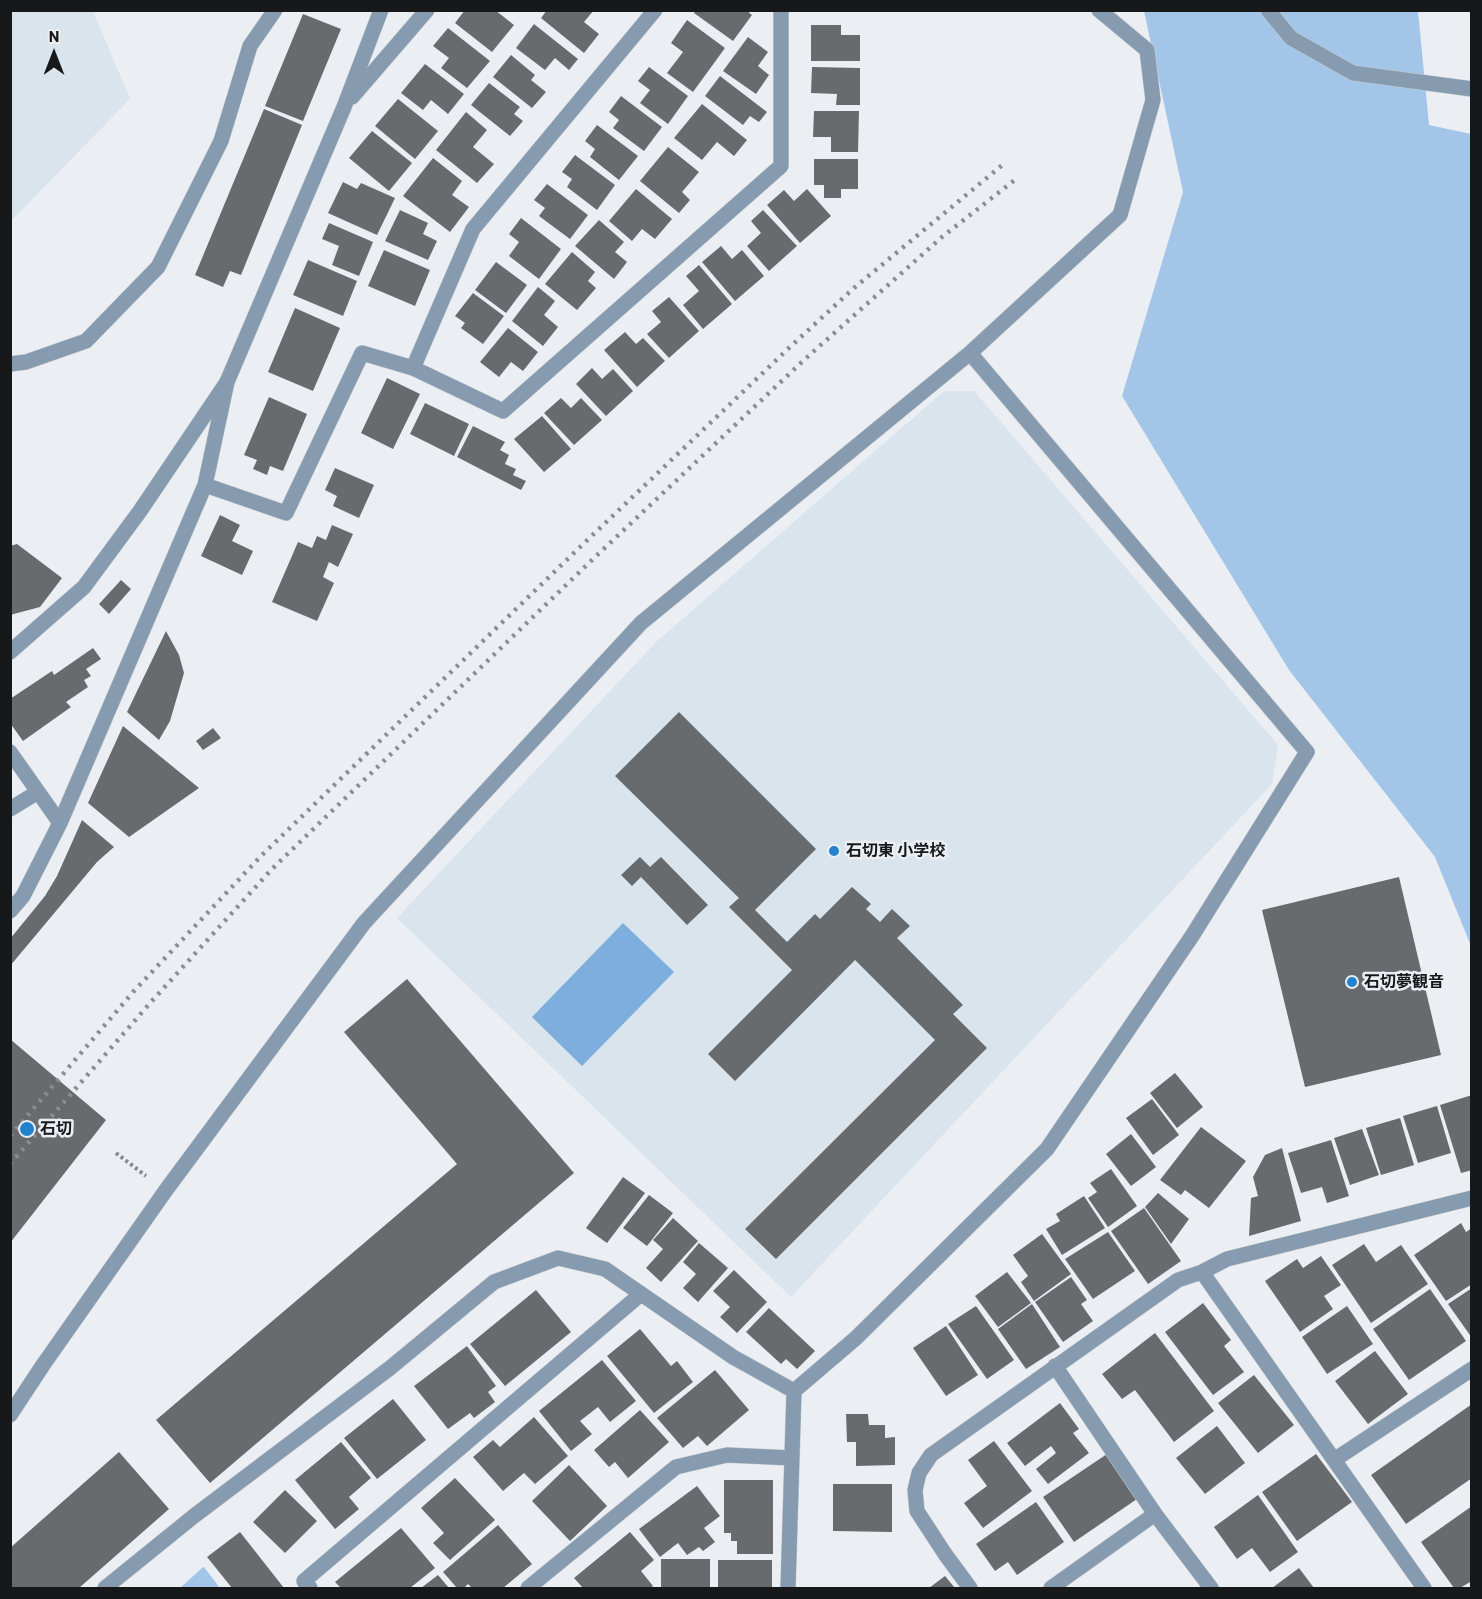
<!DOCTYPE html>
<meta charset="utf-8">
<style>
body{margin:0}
#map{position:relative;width:1482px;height:1599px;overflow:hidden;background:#ebeff3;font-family:Barlow,sans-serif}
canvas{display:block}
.frame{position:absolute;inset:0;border:12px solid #17181a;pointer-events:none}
.north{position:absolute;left:24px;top:24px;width:60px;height:60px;-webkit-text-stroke:4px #ebeff3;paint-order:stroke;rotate:0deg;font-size:16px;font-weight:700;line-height:24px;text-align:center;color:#17181a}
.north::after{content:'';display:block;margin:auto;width:21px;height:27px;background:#17181a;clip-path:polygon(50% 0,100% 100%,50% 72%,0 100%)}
</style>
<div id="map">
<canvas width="1482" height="1599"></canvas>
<div class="frame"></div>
<div class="north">N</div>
</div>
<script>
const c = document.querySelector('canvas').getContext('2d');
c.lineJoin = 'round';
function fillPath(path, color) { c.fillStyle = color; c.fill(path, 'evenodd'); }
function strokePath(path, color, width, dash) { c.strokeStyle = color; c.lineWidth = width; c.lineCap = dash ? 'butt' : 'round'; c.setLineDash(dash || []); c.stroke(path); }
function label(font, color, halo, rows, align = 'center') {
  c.font = font + ' Barlow,"Noto Sans JP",sans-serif'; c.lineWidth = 5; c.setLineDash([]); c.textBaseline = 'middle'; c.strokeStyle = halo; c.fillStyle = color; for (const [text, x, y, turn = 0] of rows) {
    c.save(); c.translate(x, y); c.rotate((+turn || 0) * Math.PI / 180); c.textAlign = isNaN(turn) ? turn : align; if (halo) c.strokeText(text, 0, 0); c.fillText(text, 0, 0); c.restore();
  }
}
const built = new Path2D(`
 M11 10 93 11 130 99 11 221Z
 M944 391H974L1278 745 1272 784 791 1297 397 918 656 642Z`);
const green = new Path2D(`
 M1144 11H1418L1429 125 1471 134V946L1435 857 1289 670 1122 396 1183 192Z
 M204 1567 220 1588H180L203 1567Z`);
const water = new Path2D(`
 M623 923 674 972 582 1066 532 1017Z`);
const building = new Path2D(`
 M465 10H495L514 25 492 52 455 23Z
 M547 10H594L584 22 599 34 584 53 541 18Z
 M696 10H746L752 15 733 41 694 13Z
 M303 14 341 29 303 121 265 106Z
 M687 20 725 48 693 92 667 73 683 52 671 43Z
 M534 24 578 59 569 70 555 58 545 70 516 48Z
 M811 25H841V35H860V61H811Z
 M448 28 490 61 467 88 441 68 449 58 433 46Z
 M748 37 768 52 758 66 769 75 756 94 723 71Z
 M511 55 535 75 531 80 546 92 532 108 493 77Z
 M425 64 464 94 448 114 431 100 423 110 401 93Z
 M649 67 688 96 668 124 640 103 650 90 638 81Z
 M812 67 860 68V105H836L837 94 811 93Z
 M720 76 767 112 759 122 750 116 743 125 705 96Z
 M489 83 520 107 514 114 523 121 510 136 471 105Z
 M621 96 662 127 644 151 613 128 619 120 609 112Z
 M398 99 438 131 415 159 375 126Z
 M702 104 747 140 734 156 717 142 702 160 674 138Z
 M264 109 302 125 241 275 230 271 223 287 195 275Z
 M814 111H859L858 152H831V137H813Z
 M466 112 487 130 473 147 494 164 477 183 436 150Z
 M597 125 638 156 619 180 590 157 595 149 585 141Z
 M372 131 412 163 389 191 349 158Z
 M668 147 699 172 682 192 690 200 679 213 640 181Z
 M575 155 615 185 597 210 567 187 572 179 562 172Z
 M433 158 462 181 452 195 469 207 450 232 403 196Z
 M814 159H858V189H841V198H824V185H814Z
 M343 182 357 189 361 183 395 198 377 235 328 213Z
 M547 184 588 215 570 239 539 216 545 208 534 200Z
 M636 189 672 219 655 239 642 229 632 241 609 221Z
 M807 189 831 216 800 243 767 205 784 190 794 201Z
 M400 210 428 223 423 234 437 241 428 260 385 241Z
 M763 210 797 246 769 271 747 246 761 233 751 221Z
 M521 218 561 249 539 279 509 256 519 242 509 234Z
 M599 220 624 242 615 252 627 262 614 279 575 246Z
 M329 223 373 242 359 276 332 265 339 246 322 239Z
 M721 246 732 259 742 250 764 276 735 301 702 262Z
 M384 250 430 270 415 306 368 286Z
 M572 252 595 272 588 281 596 288 577 310 545 284Z
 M308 260 357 281 343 316 293 295Z
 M496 262 527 285 506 313 475 290Z
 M699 265 732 304 703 329 683 305 699 291 686 276Z
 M538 287 555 301 544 315 558 327 543 346 512 321Z
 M473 293 504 316 483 344 461 328 465 323 455 316Z
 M669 297 699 331 669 358 647 334 661 322 652 311Z
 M295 308 340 328 313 391 268 372Z
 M508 328 538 352 523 371 511 362 499 377 480 362Z
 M625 332 636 344 643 338 665 361 637 387 604 350Z
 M592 368 602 379 613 369 633 391 606 416 576 384Z
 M387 378 420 394 393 449 361 433Z
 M269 397 307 414 283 471 270 466 267 475 253 469 257 460 244 455Z
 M561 398 571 408 581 398 602 420 574 445 544 413Z
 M425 403 469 424 454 456 410 434Z
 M542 416 571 449 544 472 514 439Z
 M473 426 505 442 500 450 509 455 505 464 516 469 513 475 526 481 521 490 457 457Z
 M335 468 374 485 359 518 333 506 337 496 325 490Z
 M220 515 240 525 232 541 253 551 242 575 201 556Z
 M332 525 353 534 338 567 329 562 323 577 334 583 317 621 272 602 298 542 312 548 317 536 326 540Z
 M17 544 62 578 40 607 10 615V546Z
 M121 580 131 589 109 614 99 604Z
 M166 631 179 655 184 673 170 721 159 740 127 712Z
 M93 648 101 659 86 669 91 676 84 680 88 687 66 702 71 707 23 741 10 723V699L52 671 54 675Z
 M679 712 816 849 755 910 787 942 815 914 820 919 852 887 871 904 866 909 880 922 892 909 910 926 897 938 963 1005 953 1014 987 1048 776 1259 745 1229 935 1040 855 960 735 1081 708 1054 792 970 729 907 739 898 615 776Z
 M123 726 199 788 129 837 88 803Z
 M213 728 221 738 203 750 196 741Z
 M82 820 114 847 97 862 10 966V939L45 896 57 876Z
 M640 857 650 867 661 857 708 905 687 925 641 877 632 886 621 875Z
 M1399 877 1441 1055 1305 1087 1262 910Z
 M407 979 574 1173 210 1483 156 1420 457 1164 344 1032Z
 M10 1039 106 1120 10 1243Z
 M1175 1073 1203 1107 1177 1128 1150 1093Z
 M1472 1095V1170L1461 1173 1440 1105Z
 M1152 1099 1179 1135 1153 1155 1126 1118Z
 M1437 1106 1451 1153 1418 1163 1403 1116Z
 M1400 1118 1414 1165 1381 1175 1366 1128Z
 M1201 1127 1246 1161 1209 1208 1185 1190 1181 1195 1160 1180Z
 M1362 1129 1379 1175 1350 1185 1334 1138Z
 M1131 1134 1156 1167 1131 1186 1106 1154Z
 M1331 1140 1349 1196 1327 1203 1322 1187 1301 1193 1288 1153Z
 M1282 1148 1301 1221 1249 1236 1251 1198 1258 1196 1253 1177 1265 1155Z
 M1111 1169 1137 1206 1108 1227 1088 1198 1097 1192 1090 1183Z
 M623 1177 645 1193 607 1243 586 1228Z
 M1158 1193 1189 1219 1171 1244 1145 1207Z
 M649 1195 673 1213 647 1246 623 1228Z
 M1084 1196 1105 1228 1062 1255 1046 1229 1060 1221 1056 1214Z
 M1144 1208 1181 1261 1148 1284 1111 1231Z
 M673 1218 698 1241 661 1282 646 1268 663 1249 653 1240Z
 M1461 1223 1466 1232 1472 1228V1284L1446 1301 1414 1255Z
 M1108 1232 1135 1271 1093 1299 1065 1259Z
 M1042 1234 1071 1274 1034 1301 1021 1282 1028 1276 1013 1255Z
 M699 1243 728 1268 698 1302 683 1288 696 1274 683 1262Z
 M1364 1244 1376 1262 1401 1245 1428 1284 1371 1323 1332 1265Z
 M1321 1256 1341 1285 1324 1296 1333 1309 1300 1332 1265 1281 1297 1259 1303 1268Z
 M734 1270 767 1302 737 1333 720 1317 730 1307 713 1291Z
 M1007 1272 1031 1303 998 1327 975 1296Z
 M1071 1277 1087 1300 1081 1304 1093 1321 1063 1342 1035 1302Z
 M1472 1288V1338L1448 1304Z
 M1430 1289 1466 1341 1409 1380 1373 1329Z
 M536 1290 571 1332 505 1386 470 1344Z
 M1203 1303 1231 1340 1224 1346 1244 1372 1213 1395 1165 1332Z
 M1032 1304 1060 1347 1026 1369 998 1329Z
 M976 1306 1014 1360 987 1379 948 1324Z
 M1347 1306 1373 1344 1327 1374 1302 1337Z
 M769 1308 815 1351 797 1369 786 1359 781 1364 746 1332Z
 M946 1326 978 1375 946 1396 913 1348Z
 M640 1329 671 1366 677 1361 693 1382 654 1413 607 1356Z
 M1155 1333 1214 1411 1174 1442 1135 1390 1122 1399 1102 1374Z
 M467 1346 496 1386 488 1392 495 1402 474 1418 470 1413 448 1429 414 1386Z
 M1375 1351 1408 1394 1368 1424 1335 1381Z
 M602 1360 636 1401 610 1422 598 1407 580 1421 592 1434 571 1451 539 1411Z
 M715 1370 749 1410 707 1446 698 1436 683 1448 657 1418Z
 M1254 1375 1294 1425 1258 1453 1218 1403Z
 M393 1399 426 1440 377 1479 344 1438Z
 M1060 1403 1079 1429 1073 1433 1089 1453 1048 1484 1036 1469 1056 1453 1051 1446 1025 1466 1007 1443Z
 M1472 1404V1478L1406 1524 1371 1475Z
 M640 1410 669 1442 628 1478 615 1462 609 1467 594 1450Z
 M846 1414H868L869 1425H885V1438L895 1437V1465L856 1466V1442H847Z
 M534 1417 568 1456 535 1484 524 1473 503 1491 473 1457 493 1440 500 1447Z
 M1217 1426 1245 1463 1205 1494 1176 1458Z
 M994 1441 1032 1491 983 1528 964 1503 987 1486 968 1460Z
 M341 1442 371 1478 349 1497 359 1509 335 1529 295 1480Z
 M119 1452 169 1509 79 1588H10V1548Z
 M1107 1454 1137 1499 1074 1542 1043 1497Z
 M1316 1454 1352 1502 1297 1541 1262 1492Z
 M569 1465 607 1506 570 1541 532 1501Z
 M455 1478 495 1520 450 1560 433 1543 444 1533 421 1508Z
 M724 1480H773V1554H737V1541H731V1533H724Z
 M833 1484H892V1532L833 1531Z
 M697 1486 720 1516 704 1528 715 1542 703 1551 699 1547 687 1555 678 1543 660 1557 639 1529Z
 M285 1490 317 1521 285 1553 253 1522Z
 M1258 1495 1298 1552 1270 1572 1252 1548 1237 1559 1214 1527Z
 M1036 1502 1064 1542 1017 1575 1008 1562 995 1571 976 1544Z
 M1472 1506V1581L1460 1588H1454L1421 1542Z
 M498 1525 532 1564 503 1588H472L468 1584 464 1588H457L443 1572Z
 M401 1528 435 1568 410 1588H341L335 1582Z
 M240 1532 284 1588H232L207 1557Z
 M630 1532 654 1560 641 1571 653 1586 650 1588H583L574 1578Z
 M661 1559H710V1588H661Z
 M718 1560H772V1588H718Z
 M1299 1568 1314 1588H1272Z
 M438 1575 449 1588H421Z
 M945 1576 955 1588H929Z`);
const path = new Path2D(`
 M116 1153 146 1176`);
const service = new Path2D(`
 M1268 10 1291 38 1353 73 1472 89
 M10 364 26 362 86 341 158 267 221 141 250 46 275 10`);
const minor = new Path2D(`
 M352 97 427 10
 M413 368 473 229 655 10
 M205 485 286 513 362 353 413 368 503 411 781 166V10
 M10 752 60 823
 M10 809 38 792
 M10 911 23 896 60 823 205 485 227 382 344 107 381 10
 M1202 1272 1424 1588
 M1055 1366 1155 1514
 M10 1415 43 1365 166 1190 364 923 641 623 970 353 1120 215 1153 100 1147 50 1099 10
 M1334 1460 1472 1369
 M105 1588 194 1516 390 1368 494 1282 558 1258 605 1269 733 1357 794 1391 856 1338 1047 1149 1192 936 1307 752 970 353
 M310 1588 304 1581 641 1294
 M528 1588 676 1467 727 1455 792 1458
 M788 1588 794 1391
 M970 1588 945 1554 917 1511 915 1490 919 1473 931 1455 1178 1280 1202 1272 1227 1259 1472 1198
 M1051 1588 1155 1514 1211 1588`);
const tertiary = new Path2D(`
 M10 652 84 587 140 511 227 382`);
const rail = new Path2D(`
 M10 1136 134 991 261 856 579 548 790 347 854 288 1006 162
 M10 1164 151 1002 272 869 593 559 804 360 942 237 1016 179`);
const markers = [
 [834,851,6,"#2182ce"],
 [1352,982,6,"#2182ce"],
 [27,1129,8,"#2182ce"]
];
const poiNames = [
 ["石切東 小学校",846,851],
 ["石切夢観音",1364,982],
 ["石切",40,1129]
];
fillPath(built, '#dae4ed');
fillPath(green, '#a3c6e8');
fillPath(water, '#7daedd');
fillPath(building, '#676b6e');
strokePath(service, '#c9cdd0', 16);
strokePath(minor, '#c9cdd0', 16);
strokePath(tertiary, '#c9cdd0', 16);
strokePath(path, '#86898c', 4, [3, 3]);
strokePath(service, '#869baf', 15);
strokePath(minor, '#869baf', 15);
strokePath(tertiary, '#869baf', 15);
strokePath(rail, '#8b8d90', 4.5, [3, 6]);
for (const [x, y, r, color] of markers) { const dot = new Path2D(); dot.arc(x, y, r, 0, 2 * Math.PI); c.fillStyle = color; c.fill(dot); strokePath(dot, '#ebeff3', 2); }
label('bold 16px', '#17181a', '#ebeff3', poiNames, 'left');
</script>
